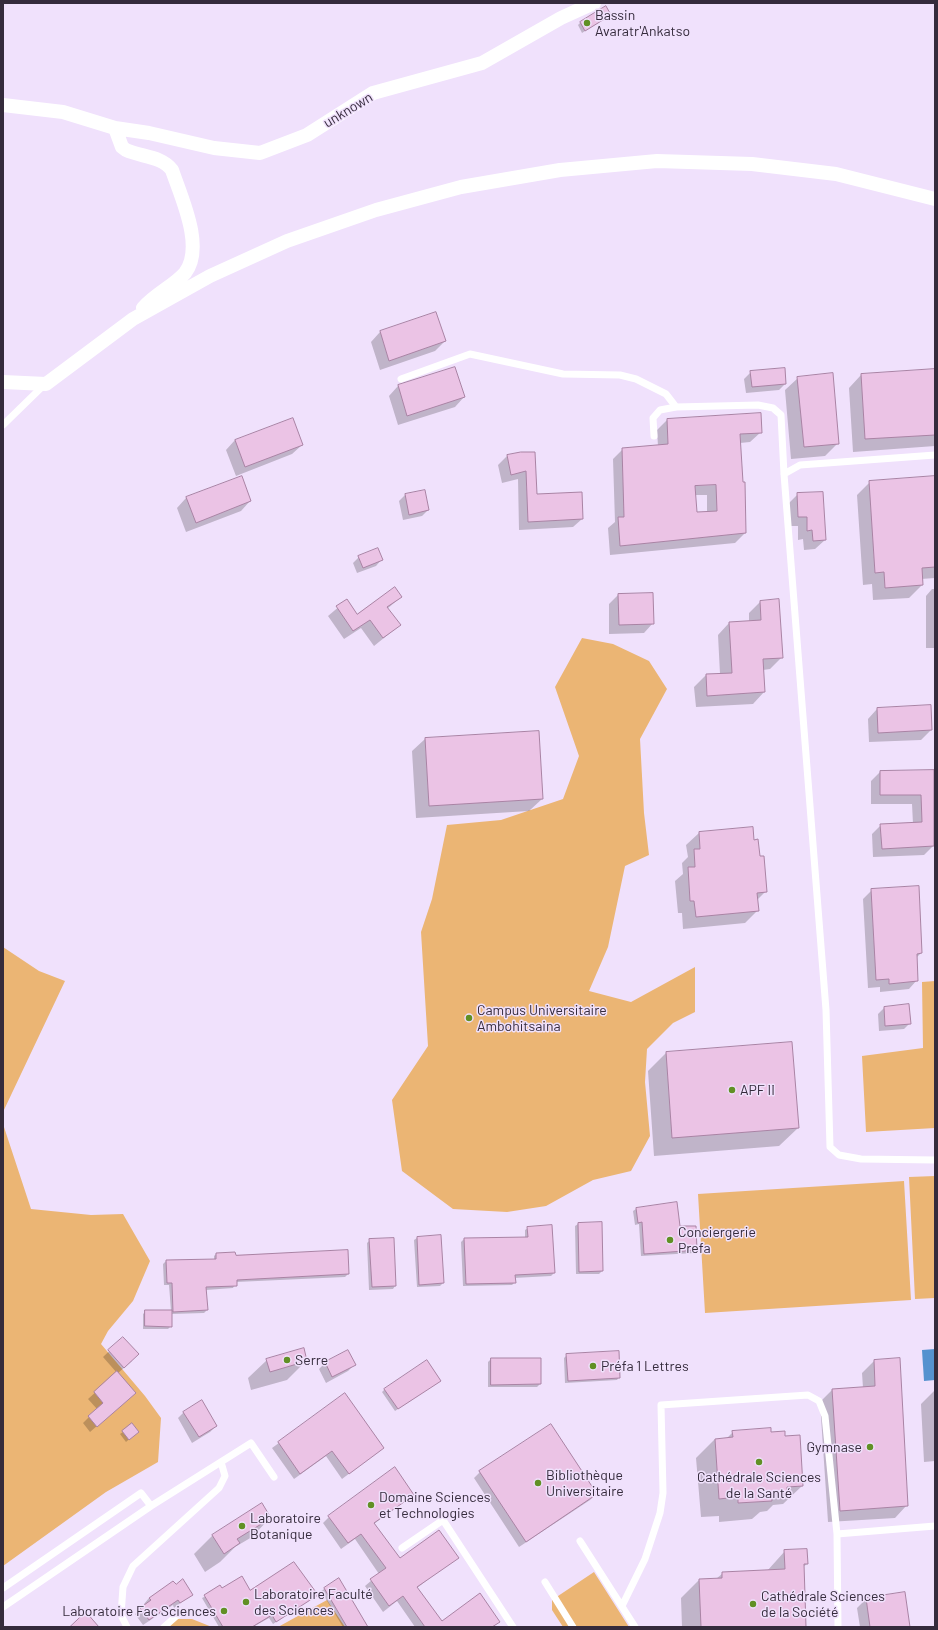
<!DOCTYPE html>
<meta charset="utf-8">
<style>
body{margin:0}
#map{position:relative;width:938px;height:1630px;overflow:hidden;background:#f0e1fc;font-family:Barlow,sans-serif}
canvas{display:block}
.frame{position:absolute;inset:0;border:4px solid #352b3c;pointer-events:none}
</style>
<div id="map">
<canvas width="938" height="1630"></canvas>
<div class="frame"></div>
</div>
<script>
const c = document.querySelector('canvas').getContext('2d');
c.lineJoin = 'round';
function fillPath(path, color) { c.fillStyle = color; c.fill(path, 'evenodd'); }
function strokePath(path, color, width, dash) { c.strokeStyle = color; c.lineWidth = width; c.lineCap = dash ? 'butt' : 'round'; c.setLineDash(dash || []); c.stroke(path); }
function label(font, color, halo, rows, align = 'center') {
  c.font = font + ' Barlow,sans-serif'; c.lineWidth = 3; c.setLineDash([]); c.textBaseline = 'middle'; c.strokeStyle = halo; c.fillStyle = color; for (const [text, x, y, turn = 0] of rows) {
    c.save(); c.translate(x, y); c.rotate((+turn || 0) * Math.PI / 180); c.textAlign = isNaN(turn) ? turn : align; if (halo) c.strokeText(text, 0, 0); c.fillText(text, 0, 0); c.restore();
  }
}
const green = new Path2D(`
 M582 638 613 644 649 661 667 689 640 739 644 813 649 855 625 866 608 947 589 991 631 1002 695 967V1012L673 1023 647 1049 645 1082 650 1136 631 1171 593 1180 546 1206 507 1212 453 1209 402 1171 392 1100 428 1046 421 932 432 899 447 825 501 820 563 799 579 756 555 687Z
 M3 947 39 971 65 981 3 1112Z
 M935 981V1128L866 1132 862 1056 923 1048 922 982Z
 M3 1124 31 1209 91 1215 123 1214 150 1261 133 1301 108 1331 101 1344 145 1396 161 1418 158 1462 106 1492 3 1566Z
 M935 1176V1298L915 1299 909 1177Z
 M904 1181 911 1300 705 1313 698 1194Z
 M594 1572 629 1627H563L552 1610V1600Z
 M327 1600 345 1627H278Z
 M177 1619H192L212 1627H168Z`);
const water = new Path2D(`
 M935 1349V1380L924 1381 922 1350Z`);
const shadow = new Path2D(`
 M610 15 582 33 578 25 580 23Z
 M435 313 445 341 435 351 380 370 371 342 380 332Z
 M455 368 464 397 455 407 398 425 389 396 398 386Z
 M935 370V446L853 452 849 388 861 375Z
 M751 372 785 384 779 390 746 393 744 379Z
 M798 378 838 443 825 456 791 459 785 390Z
 M667 420 761 432 750 442 740 443 745 533 735 543 610 555 608 528 615 522 613 459 623 449 658 446 657 430ZM694 495H707V512L696 513Z
 M235 440 302 445 292 454 236 476 226 450Z
 M521 453 536 495 582 519 573 527 519 530 518 479 502 483 498 465 507 456Z
 M935 478V578L921 579 922 585 909 598 873 600 872 584 863 585 857 495 870 482Z
 M424 491 428 510 422 516 403 520 399 501 405 495Z
 M798 494 825 540 815 549 804 550 803 539 798 540V526H789L788 504Z
 M186 498 250 501 241 511 186 532 177 508Z
 M359 557 382 559 376 566 357 573 353 563Z
 M932 589H935V648H926V596Z
 M618 595 653 623 644 633 609 634V604Z
 M401 597 387 609 400 625 374 646 361 628 344 639 328 616 347 600 357 615Z
 M760 602 782 657 770 669 763 670 764 692 753 704 696 707 694 687 706 675 720 674 718 635 729 623 749 622V613Z
 M877 709 931 730 921 740 869 742 868 719Z
 M425 739 542 799 529 811 416 818 412 751Z
 M933 771 934 818 932 821 933 846 924 855 873 857 872 834 881 825 913 824 912 804H871V781L880 772Z
 M699 833 759 857 766 891 757 900 758 910 745 923 683 929 682 913H678L675 881 683 874 682 863 688 857 686 845Z
 M872 890 921 953 916 958 917 980 909 989 880 992V987L868 988 863 899Z
 M884 1008 910 1023 904 1029 879 1031 878 1014Z
 M666 1053 798 1128 779 1146 654 1156 648 1071Z
 M636 1209 679 1228 695 1227 696 1250 694 1253 641 1256 639 1224 635 1225 633 1211Z
 M601 1223 602 1271 599 1274H576L575 1226 578 1224Z
 M528 1228 554 1273 551 1276 514 1278 515 1282 512 1285 463 1286 461 1242 464 1239 525 1238V1230Z
 M417 1238 443 1283 440 1286 417 1287 414 1240Z
 M370 1240 395 1286 393 1289 369 1290 367 1243Z
 M216 1254 235 1256 348 1274 345 1277 236 1282 233 1288 206 1290 207 1310 204 1313 171 1314V1326L168 1329H143V1314L146 1311H171L169 1285H164L163 1264 166 1261 214 1260V1256Z
 M123 1338 132 1361 118 1373 128 1399 90 1432 83 1423 97 1409 88 1399 117 1373 103 1357Z
 M348 1352 354 1365 348 1371 326 1383 319 1369 325 1363Z
 M567 1355 619 1377 617 1380 565 1383 564 1358Z
 M491 1359 540 1384 537 1387H488V1362Z
 M267 1360 306 1361 287 1380 251 1390 248 1378Z
 M874 1361 907 1505 895 1518 828 1522 820 1402 832 1390 863 1388 862 1373Z
 M440 1381 395 1411 382 1392 385 1389Z
 M934 1391 935 1461 924 1462 921 1404Z
 M345 1395 383 1448 342 1479 326 1456 294 1479 272 1448Z
 M184 1412 216 1426 210 1432 192 1443 178 1418Z
 M123 1432 135 1434 126 1442 120 1434Z
 M733 1432 784 1437 802 1486 783 1504 773 1505 767 1511 760 1512 752 1519 719 1522V1516L701 1517 696 1458 715 1439H726Z
 M480 1472 596 1494 590 1500 519 1547 474 1478Z
 M413 1494 374 1524 399 1560 457 1557 417 1588 441 1622H499L493 1627H415L397 1601 383 1612 365 1586 379 1574 355 1539 341 1549 323 1523 329 1517Z
 M270 1518 252 1537 235 1547 220 1562 205 1572 194 1554 213 1535Z
 M785 1551 807 1564 803 1567 805 1627H682L681 1598 699 1580 716 1579 723 1573 767 1571Z
 M339 1580 368 1627H343L321 1591Z
 M221 1589 250 1592 317 1595 273 1624 269 1618 253 1627H219L202 1598Z
 M191 1595 174 1608 173 1605 143 1625 135 1614 145 1606 144 1604 149 1598Z
 M866 1599 909 1627H860L857 1608Z`);
const building = new Path2D(`
 M606 6 611 15 585 31 580 22Z
 M436 312 446 341 389 361 380 331Z
 M455 367 465 397 407 416 398 385Z
 M785 368 786 384 752 387 750 371Z
 M935 369V435L865 439 861 374Z
 M833 373 839 444 804 447 797 377Z
 M761 413 762 433 740 434 743 482H745L746 533 620 546 618 517H624L622 448 668 444 667 419ZM716 485 717 511 697 512 695 486Z
 M293 418 303 445 245 467 235 440Z
 M521 452H535L537 494 582 492 583 519 528 522 526 471 511 475 507 455Z
 M242 476 251 501 196 523 186 497Z
 M935 476V567L922 568 923 585 885 588 884 572 875 573 869 481Z
 M425 490 429 510 409 515 405 494Z
 M823 492 826 540 813 541 812 530 807 531V517H798L797 493Z
 M378 548 383 560 363 568 358 556Z
 M395 587 402 597 387 607 401 625 383 638 370 620 353 631 336 606 347 599 357 614Z
 M653 593 654 624 619 625 618 594Z
 M779 599 783 658 763 659 765 692 707 696 706 674 732 673 729 622 761 620 760 601Z
 M931 705 932 730 878 733 877 708Z
 M539 731 543 799 429 806 425 738Z
 M934 770V846L882 849 880 824 922 822 921 795H880V771Z
 M753 827 754 840 758 839 760 856H764L767 892 757 893 759 911 696 917 694 901H690L688 867H695L694 849H700L699 832Z
 M919 886 922 953 917 954 918 981 889 984V979L876 980 871 889Z
 M909 1004 911 1024 885 1026 884 1007Z
 M792 1042 799 1128 672 1138 666 1052Z
 M677 1202 680 1226H696L697 1250 644 1254 642 1222 638 1223 636 1208Z
 M602 1222 603 1271 579 1272 578 1223Z
 M552 1225 555 1273 515 1275 516 1283 466 1284 464 1238 528 1237 527 1227Z
 M441 1235 444 1283 419 1285 417 1237Z
 M394 1238 396 1286 372 1287 369 1239Z
 M348 1250 349 1274 237 1280V1286L206 1287 208 1310 173 1312 172 1283H167L166 1260 216 1259V1253L235 1252 236 1255Z
 M145 1310H172V1327L145 1326Z
 M123 1337 139 1354 124 1368 108 1350Z
 M304 1348 307 1361 270 1372 266 1359Z
 M348 1350 356 1365 332 1377 325 1362Z
 M619 1351 620 1378 568 1381 566 1354Z
 M491 1358H541V1384L491 1385Z
 M900 1358 908 1506 840 1511 832 1389 875 1386 874 1360Z
 M427 1360 441 1381 398 1409 384 1389Z
 M117 1371 136 1393 97 1427 88 1416 103 1403 94 1392Z
 M345 1393 384 1448 349 1474 332 1451 300 1474 278 1442Z
 M202 1400 217 1426 199 1437 183 1412Z
 M132 1423 139 1432 129 1440 122 1431Z
 M551 1424 597 1494 526 1542 479 1471Z
 M771 1428V1432L785 1431V1436L800 1435 803 1486 787 1487V1493L771 1494 772 1501 738 1503V1497L719 1499 715 1439 733 1437 732 1431Z
 M395 1467 414 1495 374 1523 400 1558 439 1530 459 1558 417 1587 442 1621 480 1593 500 1622 492 1627H425L403 1596 389 1606 370 1579 386 1568 361 1534 348 1543 328 1516Z
 M262 1503 271 1518 237 1539 240 1543 224 1554 212 1535Z
 M807 1549 808 1564H804L806 1627H701L699 1579 722 1578V1572L785 1569 784 1550Z
 M294 1562 318 1595 276 1622 272 1615 252 1627H223L204 1595 220 1585 222 1588 242 1576 250 1590Z
 M339 1578 368 1627H347L324 1588Z
 M183 1579 193 1595 180 1603 178 1600 149 1620 140 1608 151 1600 149 1598 173 1581 176 1584Z
 M905 1592 910 1627H870L866 1598Z
 M86 1612 99 1627H70Z`);
const service = new Path2D(`
 M401 379 470 354 563 374 620 375 636 379 666 394 676 407
 M3 425 44 385
 M654 436 653 418 660 410 676 407 758 405 773 408 781 415 784 474 826 1010 830 1147 839 1155 861 1159 935 1160
 M784 474 800 465 935 455
 M837 1534 935 1526
 M580 1541 635 1627
 M402 1548 443 1520 513 1627
 M545 1582 573 1627
 M3 1588 141 1493 151 1506
 M622 1606 645 1559 660 1513 663 1493 661 1405 808 1395 819 1401 825 1416 837 1534 838 1627
 M3 1607 151 1506 251 1443 274 1477
 M127 1627 121 1615 123 1587 133 1566 219 1488 225 1476 221 1462
 M164 1627 181 1612`);
const minor = new Path2D(`
 M3 105 63 112 115 128 149 133 214 148 260 153 307 135 373 93 482 63 561 18 594 3
 M115 128 122 147 126 150C141 157 162 156 172 170 181 197 205 247 185 273 175 285 155 294 143 308
 M3 382 46 384 133 319 210 276 287 241 376 210 461 187 560 170 657 161 752 164 836 174 935 199`);
const markers = [
 [587,23,4,"#619024"],
 [469,1018,4,"#619024"],
 [732,1090,4,"#619024"],
 [670,1240,4,"#619024"],
 [287,1360,4,"#619024"],
 [593,1366,4,"#619024"],
 [870,1447,4,"#619024"],
 [759,1462,4,"#619024"],
 [538,1483,4,"#619024"],
 [371,1505,4,"#619024"],
 [242,1526,4,"#619024"],
 [246,1602,4,"#619024"],
 [753,1604,4,"#619024"],
 [224,1611,4,"#619024"]
];
const poiNames = [
 ["Bassin",595,15],
 ["Avaratr'Ankatso",595,31],
 ["Campus Universitaire",477,1010],
 ["Ambohitsaina",477,1026],
 ["APF II",740,1090],
 ["Conciergerie",678,1232],
 ["Prefa",678,1248],
 ["Serre",295,1360],
 ["Préfa 1 Lettres",601,1366],
 ["Gymnase",862,1447,"right"],
 ["Bibliothèque",546,1475],
 ["Universitaire",546,1491],
 ["Cathédrale Sciences",759,1477,"center"],
 ["de la Santé",759,1493,"center"],
 ["Domaine Sciences",379,1497],
 ["et Technologies",379,1513],
 ["Laboratoire",250,1518],
 ["Botanique",250,1534],
 ["Laboratoire Faculté",254,1594],
 ["des Sciences",254,1610],
 ["Cathédrale Sciences",761,1596],
 ["de la Société",761,1612],
 ["Laboratoire Fac Sciences",216,1611,"right"]
];
const streetNames = [
 ["unknown",348,110,-31]
];
fillPath(green, '#ebb574');
fillPath(water, '#5592cf');
fillPath(shadow, '#0003');
fillPath(building, '#ebc3e5');
strokePath(building, '#a983a4', 1);
strokePath(service, '#fff', 7);
strokePath(minor, '#fff', 14);
for (const [x, y, r, color] of markers) { const dot = new Path2D(); dot.arc(x, y, r, 0, 2 * Math.PI); c.fillStyle = color; c.fill(dot); strokePath(dot, '#f0e1fc', 1.5); }
label('14px', '#352b3c', '#f0e1fc', poiNames, 'left');
label('14px', '#352b3c', '#f0e1fc', streetNames);
</script>
